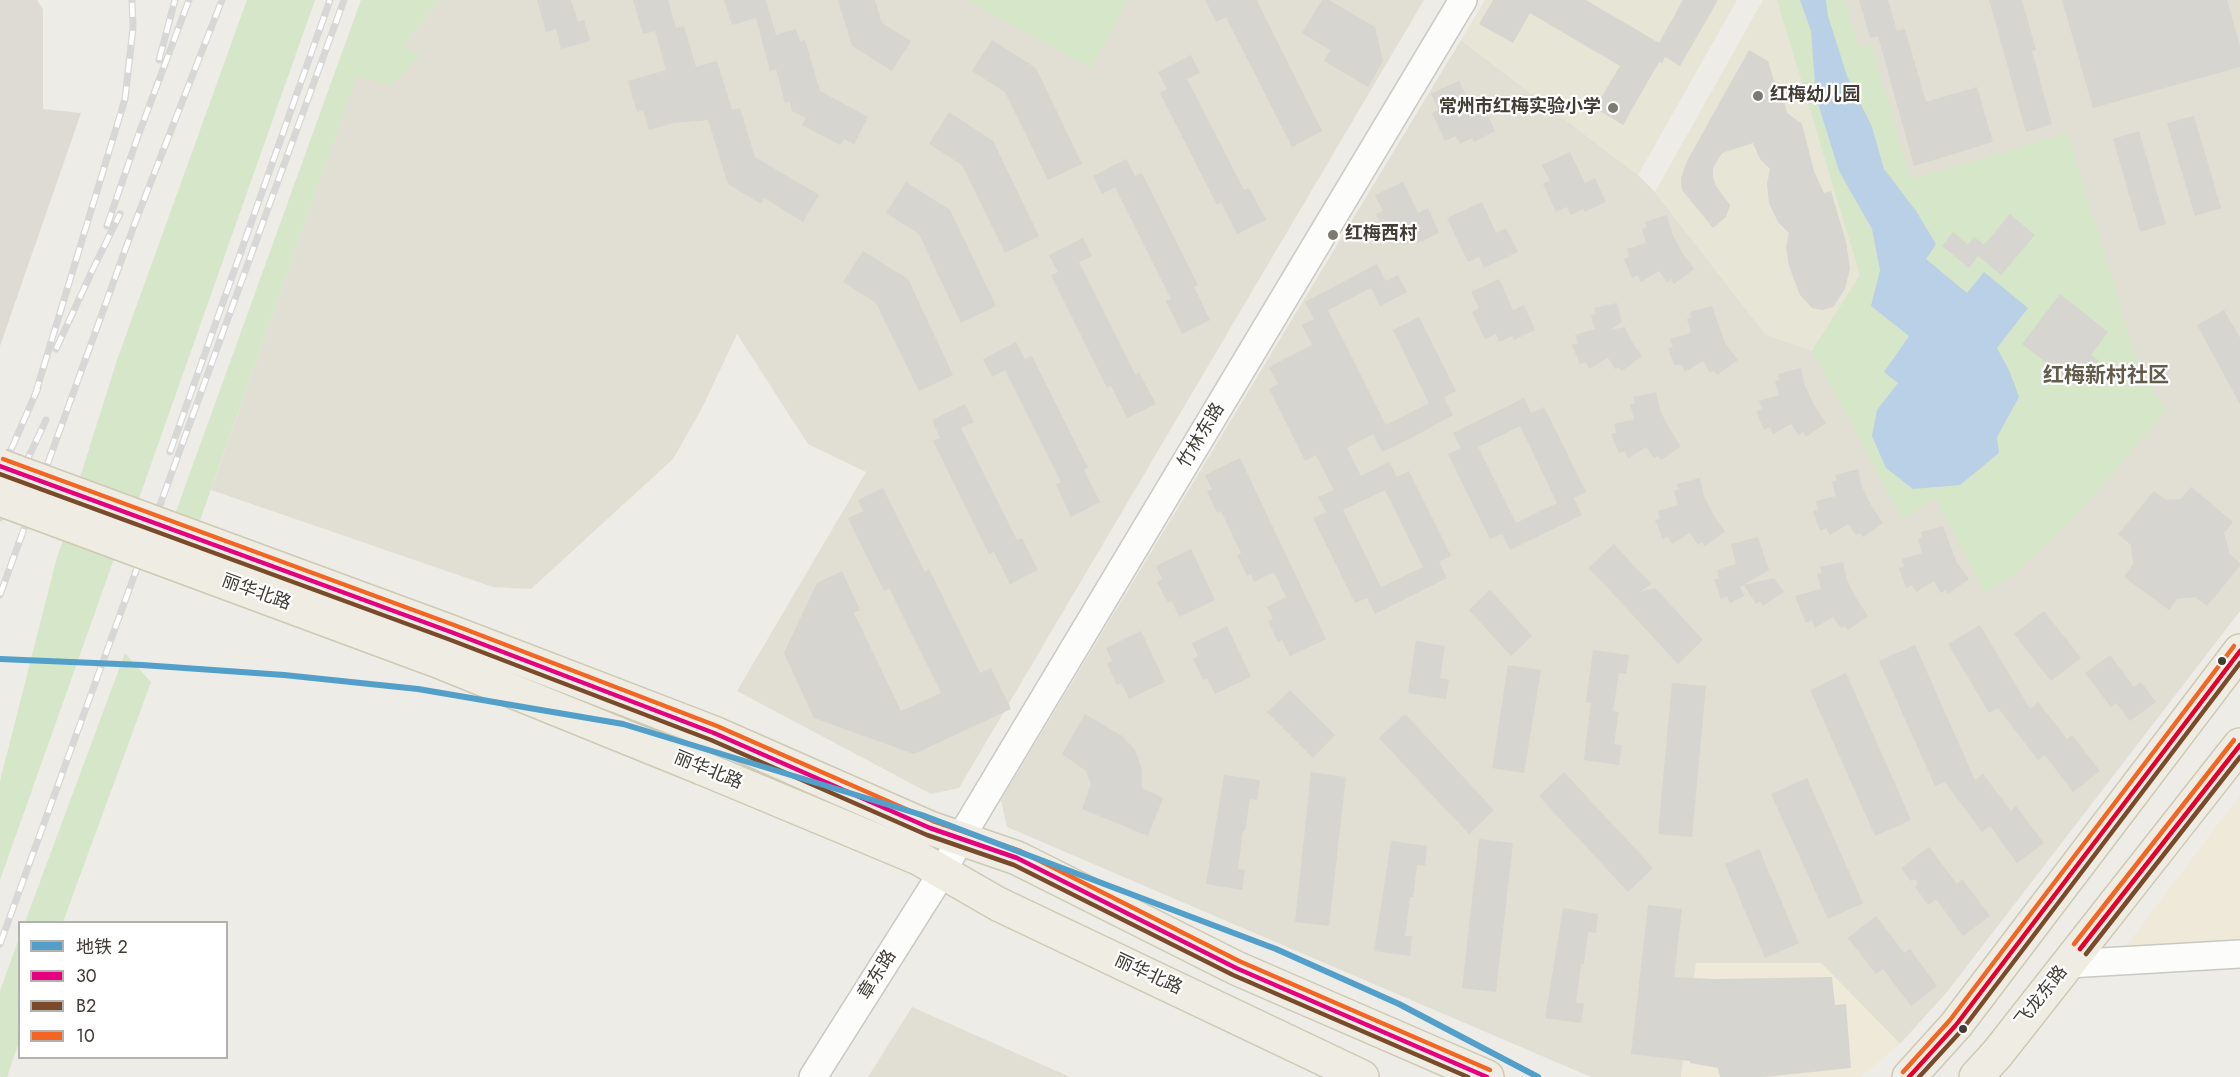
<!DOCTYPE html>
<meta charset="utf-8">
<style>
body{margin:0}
#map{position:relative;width:2240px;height:1077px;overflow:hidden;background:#edece6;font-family:Jost,"Noto Sans SC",sans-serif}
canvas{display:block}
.legend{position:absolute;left:18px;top:921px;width:210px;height:138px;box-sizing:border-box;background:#fff;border:2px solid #b3b1ae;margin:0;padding:8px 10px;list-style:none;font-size:18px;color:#413d34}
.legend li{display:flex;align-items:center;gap:12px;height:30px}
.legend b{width:30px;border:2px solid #b3b1ae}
</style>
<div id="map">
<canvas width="2240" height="1077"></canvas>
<ul class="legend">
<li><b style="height:8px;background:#529fc9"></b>地铁 2</li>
<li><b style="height:8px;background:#e5007d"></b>30</li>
<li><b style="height:8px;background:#7a4b2a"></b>B2</li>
<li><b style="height:8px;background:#f26522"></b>10</li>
</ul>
</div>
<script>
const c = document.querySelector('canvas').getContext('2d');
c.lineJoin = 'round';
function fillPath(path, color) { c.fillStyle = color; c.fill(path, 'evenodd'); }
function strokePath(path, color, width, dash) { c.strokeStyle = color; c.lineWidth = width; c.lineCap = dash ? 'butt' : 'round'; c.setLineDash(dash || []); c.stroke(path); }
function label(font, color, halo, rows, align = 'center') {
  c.font = font + ' Jost,"Noto Sans SC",sans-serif'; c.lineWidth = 4.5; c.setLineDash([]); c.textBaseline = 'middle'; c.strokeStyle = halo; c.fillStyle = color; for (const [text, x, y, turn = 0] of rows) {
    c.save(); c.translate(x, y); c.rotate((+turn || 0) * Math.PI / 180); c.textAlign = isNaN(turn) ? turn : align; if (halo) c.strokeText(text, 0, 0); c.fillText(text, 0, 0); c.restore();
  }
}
const residential = new Path2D(`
 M439 0H1424L959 788 931 794 737 691 866 472 808 444 737 334 702 408 673 459 531 589 493 587 211 490 357 75 418 56 404 45Z
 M1777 0H2240V611L1947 992 1900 1044 1821 963H1696L1681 1077H1591L1007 827 1001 800 1461 40 1638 175 1655 192 1766 335 1860 275Z
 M912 1007 1070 1077H868Z`);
const commercial = new Path2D(`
 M2240 795V942L2124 949Z
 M1696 963H1821L1900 1044 1861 1077H1681Z`);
const industrial = new Path2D(`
 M0 0H37L43 9V109L81 113 0 346Z`);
const education = new Path2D(`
 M1485 0H1737L1638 175 1461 40Z
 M1763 0H1777L1861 275 1812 351 1766 335 1655 192Z`);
const green = new Path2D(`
 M247 0H315L137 504 78 484 117 360Z
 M361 0H439L405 44 419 56 392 85 357 76 198 526 174 517Z
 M967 0H1128L1091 68Z
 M1777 0H1845L1859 47 1871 44 1911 179 2068 133 2139 367 2167 410 2067 526 2020 569 1985 593 1935 498 1902 519 1812 351 1860 275Z
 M64 538 115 556 0 880V781L57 557Z
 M125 653 151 682 63 922H25Z
 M19 938V1042L7 1077H0V991Z`);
const water = new Path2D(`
 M1800 0H1826L1828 16 1847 76 1872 127 1884 169 1916 211 1936 244 1926 259 1967 293 1984 272 2028 308 1997 348 2009 370 2019 397 1997 437 1999 453 1960 485 1913 489 1886 468 1872 436 1877 410 1898 383 1884 372 1909 336 1871 306 1880 270 1872 229 1839 171 1816 97 1811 31Z`);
const building = new Path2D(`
 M537 0H571L578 22 584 20 590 41 561 49 556 29 546 32Z
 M633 0H668L676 28 684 26 696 67 717 61 732 110 740 108 755 157 819 195 803 222 764 198 761 204 728 184 708 120 673 123 649 130 643 110 637 112 628 81 666 70 655 31 643 34Z
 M724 0H766L776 35 796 29 800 42 805 40 820 91 868 117 854 144 844 139 840 145 802 125 806 118 792 111 790 101 785 103 776 69 770 71 756 18 732 25Z
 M838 0H875L882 23 911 41 892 71 852 46Z
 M1205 0H1259L1247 6 1257 1 1322 131 1292 147 1226 17 1216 22Z
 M1322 0H1329L1375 27 1383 61 1368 87 1324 61 1330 50 1302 33Z
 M1493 0H1586L1659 43 1683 0H1718L1680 66 1665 57 1662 63 1659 62 1623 125 1595 108 1620 66 1530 13 1513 43 1479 24Z
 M1859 0H1888L1897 31 1905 29 1926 102 1977 87 1993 142 1914 166 1878 36 1870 38Z
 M1989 0H2022L2036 50 2032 51 2052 124 2026 132Z
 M2062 0H2227L2240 46V67L2093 108Z
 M992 40 1036 68 1082 164 1048 180 1005 92 972 71Z
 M1749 50 1768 61 1774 81 1780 85 1787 113 1802 124 1814 171 1824 193 1831 191 1846 242 1850 268 1845 289 1833 307 1822 310 1812 308 1800 295 1789 266 1786 247 1789 233 1778 222 1769 203 1767 184 1770 169 1760 159 1753 143 1722 153 1713 168V177L1716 186 1730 205 1726 217 1713 228 1682 190 1681 178 1687 161Z
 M1191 55 1200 73 1187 79 1244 190 1249 188 1266 220 1237 234 1221 202 1217 205 1160 93 1167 89 1158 72Z
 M1459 81 1474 112 1484 107 1495 131 1474 142 1472 138 1460 144 1456 136 1445 141 1432 113 1439 110 1431 94Z
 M949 112 993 141 1039 236 1005 253 962 165 929 144Z
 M2194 116 2221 208 2195 216 2167 123Z
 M2139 131 2166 224 2140 232 2113 139Z
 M1570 152 1585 183 1595 178 1606 202 1585 212 1583 209 1571 215 1567 207 1556 212 1543 184 1550 181 1542 165Z
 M1126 159 1135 176 1142 173 1198 285 1194 287 1210 320 1182 334 1166 301 1171 299 1115 187 1102 194 1093 176Z
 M906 182 950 210 996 306 961 323 919 234 886 213Z
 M1403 182 1418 213 1428 208 1439 233 1418 243 1417 239 1404 245 1400 237 1389 242 1376 214 1383 211 1375 195Z
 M1482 202 1496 233 1506 228 1518 252 1484 268 1479 257 1468 262 1447 218Z
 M2010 214 2035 235 2001 275 1978 256 1969 268 1942 246 1953 232 1968 245 1974 237 1984 245Z
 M1667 215 1672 233 1681 251 1694 269 1674 284 1671 279 1667 282 1659 271 1641 282 1638 275 1632 278 1624 259 1629 257 1627 249 1646 243 1642 229 1647 227 1645 222Z
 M1083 238 1092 256 1079 262 1135 374 1139 372 1156 404 1127 418 1111 386 1107 388 1051 275 1058 272 1049 255Z
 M863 251 908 279 953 375 919 391 876 303 843 282Z
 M1377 264 1386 281 1398 275 1407 292 1380 306 1371 288 1328 310 1386 425 1429 403 1393 330 1419 317 1456 391 1444 397 1453 415 1413 437 1382 452 1373 434 1347 448 1361 476 1389 462 1397 477 1409 471 1451 556 1439 562 1447 578 1375 614 1367 598 1355 603 1313 518 1326 512 1318 497 1334 490 1316 455 1305 461 1269 389 1278 384 1269 367 1312 345 1302 325 1314 319 1305 302ZM1385 490 1423 567 1381 587 1343 510Z
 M1499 279 1513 310 1524 305 1535 330 1514 340 1512 336 1499 342 1496 334 1485 339 1472 312 1479 308 1471 292Z
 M2060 294 2108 332 2091 355 2099 361 2089 374 2081 367 2070 381 2022 344Z
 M1617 303 1622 322 1610 330 1625 327 1630 339 1642 356 1622 371 1619 367 1615 369 1608 358 1589 369 1586 362 1580 364 1572 345 1578 343 1575 335 1595 329 1591 315 1596 314 1594 308Z
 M1712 306 1725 343 1738 360 1717 375 1714 370 1710 373 1703 361 1685 372 1681 365H1674L1668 348 1673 347 1670 339 1691 333 1687 319 1691 318 1690 312Z
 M2224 310 2240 338V404L2197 325Z
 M1016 342 1025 359 1032 356 1088 468 1084 470 1100 502 1071 517 1056 484 1061 482 1005 370 992 377 983 359Z
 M1801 368 1805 386 1814 405 1826 423 1806 437 1803 432 1799 435 1791 424 1773 434 1770 427 1764 430 1756 411 1762 409 1759 401 1779 395 1775 381 1780 380 1778 374Z
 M1656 392 1660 410 1669 428 1681 446 1661 460 1658 456 1654 458 1646 447 1628 458 1625 451 1619 453 1611 434 1616 433 1614 424 1634 419 1630 404 1635 403 1633 397Z
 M1524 398 1531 413 1544 407 1586 492 1574 498 1582 515 1510 550 1502 534 1490 539 1448 454 1461 448 1453 433ZM1520 426 1557 503 1516 523 1478 447Z
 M965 404 974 422 961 428 1017 540 1022 538 1038 570 1010 584 994 552 989 554 933 441 940 438 932 420Z
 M1240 458 1326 639 1290 656 1282 640 1278 642 1268 621 1273 619 1267 607 1286 597 1274 572 1254 582 1251 574 1247 576 1237 555 1241 553 1221 511 1217 513 1207 491 1212 489 1205 475Z
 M1858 469 1862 487 1871 505 1883 523 1863 537 1860 533 1856 535 1848 524 1830 535 1826 528 1820 531 1813 511 1818 510 1816 501 1836 496 1832 482 1837 480 1835 475Z
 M1700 478 1704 496 1713 514 1725 532 1705 546 1702 542 1698 545 1690 533 1672 544 1668 537 1663 539 1655 520 1660 519 1658 511 1678 505 1674 491 1679 489 1677 484Z
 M2191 487 2233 522 2224 533 2230 554 2240 563V566L2207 606 2196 597 2177 599 2169 610 2124 577 2133 564 2131 545 2118 534 2154 491 2166 500 2181 499Z
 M883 488 925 572 929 569 980 673 991 668 1011 709 914 754 814 718 784 653 817 583 842 571 860 610 854 613 901 711 941 693 889 588 884 591 848 518 863 511 858 500Z
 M1943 526 1957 563 1969 579 1948 594 1946 590 1941 593 1934 581 1916 592 1912 585 1906 588 1899 568 1904 567 1902 559 1922 553 1918 539 1922 537 1921 532Z
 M1758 537 1769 570 1740 587 1744 596 1730 603 1727 596 1721 599 1714 580 1719 578 1717 570 1736 564 1731 544Z
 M1614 544 1651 584 1640 592 1655 588 1703 640 1678 664 1589 568Z
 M1191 549 1215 600 1179 617 1172 601 1168 603 1157 582 1162 579 1156 566Z
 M1843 562 1847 580 1856 598 1868 616 1848 630 1845 626 1841 628 1833 617 1815 628 1812 620 1806 623 1795 596 1821 589 1817 574 1822 573 1820 567Z
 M1774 578 1784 592 1763 606 1760 601 1756 604 1744 585Z
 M1490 590 1532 636 1511 656 1469 610Z
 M2044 611 2081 658 2051 681 2014 634Z
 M1980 625 2030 709 2038 702 2067 739 2072 735 2100 771 2073 792 2045 755 2038 760 1998 708 1989 713 1948 644Z
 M1227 626 1251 677 1215 694 1207 678 1203 680 1193 659 1198 656 1192 643Z
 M1141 631 1165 682 1129 699 1122 683 1117 685 1107 664 1112 661 1106 648Z
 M1416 641 1445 646 1440 678 1449 680 1446 699 1408 693Z
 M1915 645 1975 780 1983 774 2011 811 2016 806 2044 843 2017 863 1990 826 1982 832 1945 782 1935 786 1879 661Z
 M1593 650 1629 655 1626 674 1619 673 1613 711 1619 712 1614 744 1622 745 1619 765 1584 760 1591 703 1586 702Z
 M2110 655 2134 687 2141 682 2156 702 2130 721 2116 703 2111 707 2085 673Z
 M1508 665 1541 670 1524 773 1492 768Z
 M1846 673 1911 820 1875 836 1810 690Z
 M1672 683 1706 686 1692 837 1658 834Z
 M1290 690 1335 735 1313 758 1267 712Z
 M1085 714 1122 736 1135 750 1142 769V788L1163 798 1148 836 1082 809 1091 784 1086 771 1062 754Z
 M1405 714 1494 810 1469 834 1379 738Z
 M1311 772 1346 777 1329 926 1295 922Z
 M1564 772 1653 868 1628 892 1539 796Z
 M1224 775 1260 780 1257 800 1250 799 1245 831H1243L1238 869 1245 870 1242 890 1206 884Z
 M1807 778 1863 903 1828 919 1771 794Z
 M1479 839 1513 843 1496 992 1462 988Z
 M1391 841 1427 846 1425 866 1417 865 1413 897H1410L1405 936H1412L1410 956 1374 951Z
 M1929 847 1957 884 1962 879 1990 916 1963 936 1936 899 1928 905 1915 887 1918 884 1915 879 1911 881 1901 868Z
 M1759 849 1799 943 1765 958 1725 864Z
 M1648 905 1682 909 1674 977 1715 979 1832 977 1835 1005 1846 1004 1851 1068 1764 1077H1720L1718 1068 1690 1063V1061L1631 1054Z
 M1563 908 1598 914 1596 933 1588 932 1584 964H1581L1576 1003H1584L1581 1023 1545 1018Z
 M1876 916 1904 953 1910 949 1937 986 1911 1006 1883 969 1876 974 1848 938Z`);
const minor = new Path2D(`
 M2068 964 2240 954
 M813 1077 942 873 961 837 1463 0`);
const major = new Path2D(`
 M714 733 930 828 1017 858 1236 968 1487 1077
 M702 768 918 858 998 904 1362 1077
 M1909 1077 1956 1025 2240 651
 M1976 1077 1997 1054 2240 745`);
const rail = new Path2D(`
 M159 60 175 0
 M107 226 138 136 189 0
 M56 349 93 269 120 214
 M35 395 125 99 133 28 132 0
 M170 452 330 0
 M0 475 38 388
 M0 518 46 420
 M0 595 136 220 222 0
 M0 944 344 0`);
const majorBridge = new Path2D(`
 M0 466 451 632 714 733
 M0 499 438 661 702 768`);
const bus1 = new Path2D(`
 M0 466 451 632 714 733 930 828 1017 858 1236 968 1487 1077`);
const bus2 = new Path2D(`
 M0 474 448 639 711 740 927 835 1014 865 1233 975 1468 1077
 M2086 954 2240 757
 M1919 1077 1962 1030 2240 663`);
const bus3 = new Path2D(`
 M3 459 454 625 717 726 933 821 1020 851 1239 961 1490 1070
 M2074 944 2234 740
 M1903 1072 1950 1020 2234 646`);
const bus4 = new Path2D(`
 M2080 949 2240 745
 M1909 1077 1956 1025 2240 651`);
const metro1 = new Path2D(`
 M0 659 142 665 284 675 418 689 623 724 922 815 1276 949 1399 1004 1538 1077`);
const markers = [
 [1758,96,6,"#7d7a72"],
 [1613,108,6,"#7d7a72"],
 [1333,235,6,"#7d7a72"],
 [2222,661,5,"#413d34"],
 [1963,1029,5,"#413d34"]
];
const poiNames = [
 ["红梅幼儿园",1770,96],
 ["常州市红梅实验小学",1601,108,"right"],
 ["红梅西村",1345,235]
];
const streetNames = [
 ["竹林东路",1202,436,-59],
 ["丽华北路",256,593,20],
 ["丽华北路",708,771,22],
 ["章东路",878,975,-58],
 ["丽华北路",1148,975,25],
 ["飞龙东路",2042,997,-52]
];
const quarterNames = [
 ["红梅新村社区",2106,377]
];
fillPath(residential, '#e1ded4');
fillPath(commercial, '#efe9d9');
fillPath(industrial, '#dddbd4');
fillPath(education, '#e7e5d6');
fillPath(green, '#d6e6c8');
fillPath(water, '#bad0e7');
fillPath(building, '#d6d5cf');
strokePath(minor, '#c9c8c2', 30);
strokePath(major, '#cec9b5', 36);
strokePath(minor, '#fcfcfb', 27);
strokePath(major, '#efede3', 33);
strokePath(rail, '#d7d7d6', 7);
strokePath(rail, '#fff', 4.5, [14]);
strokePath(majorBridge, '#cec9b5', 36, []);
strokePath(majorBridge, '#efede3', 33);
strokePath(bus1, '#e5007d', 4.5);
strokePath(bus2, '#7a4b2a', 4.5);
strokePath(bus3, '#f26522', 4.5);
strokePath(bus4, '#e4002b', 4.5);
strokePath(metro1, '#529fc9', 6);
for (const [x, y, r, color] of markers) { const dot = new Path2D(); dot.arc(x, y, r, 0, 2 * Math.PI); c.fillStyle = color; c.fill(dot); strokePath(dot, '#fff', 2); }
label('bold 18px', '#413d34', '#fff', poiNames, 'left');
label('18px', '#413d34', '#fff', streetNames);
label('bold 21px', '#635c4c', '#fff', quarterNames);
</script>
